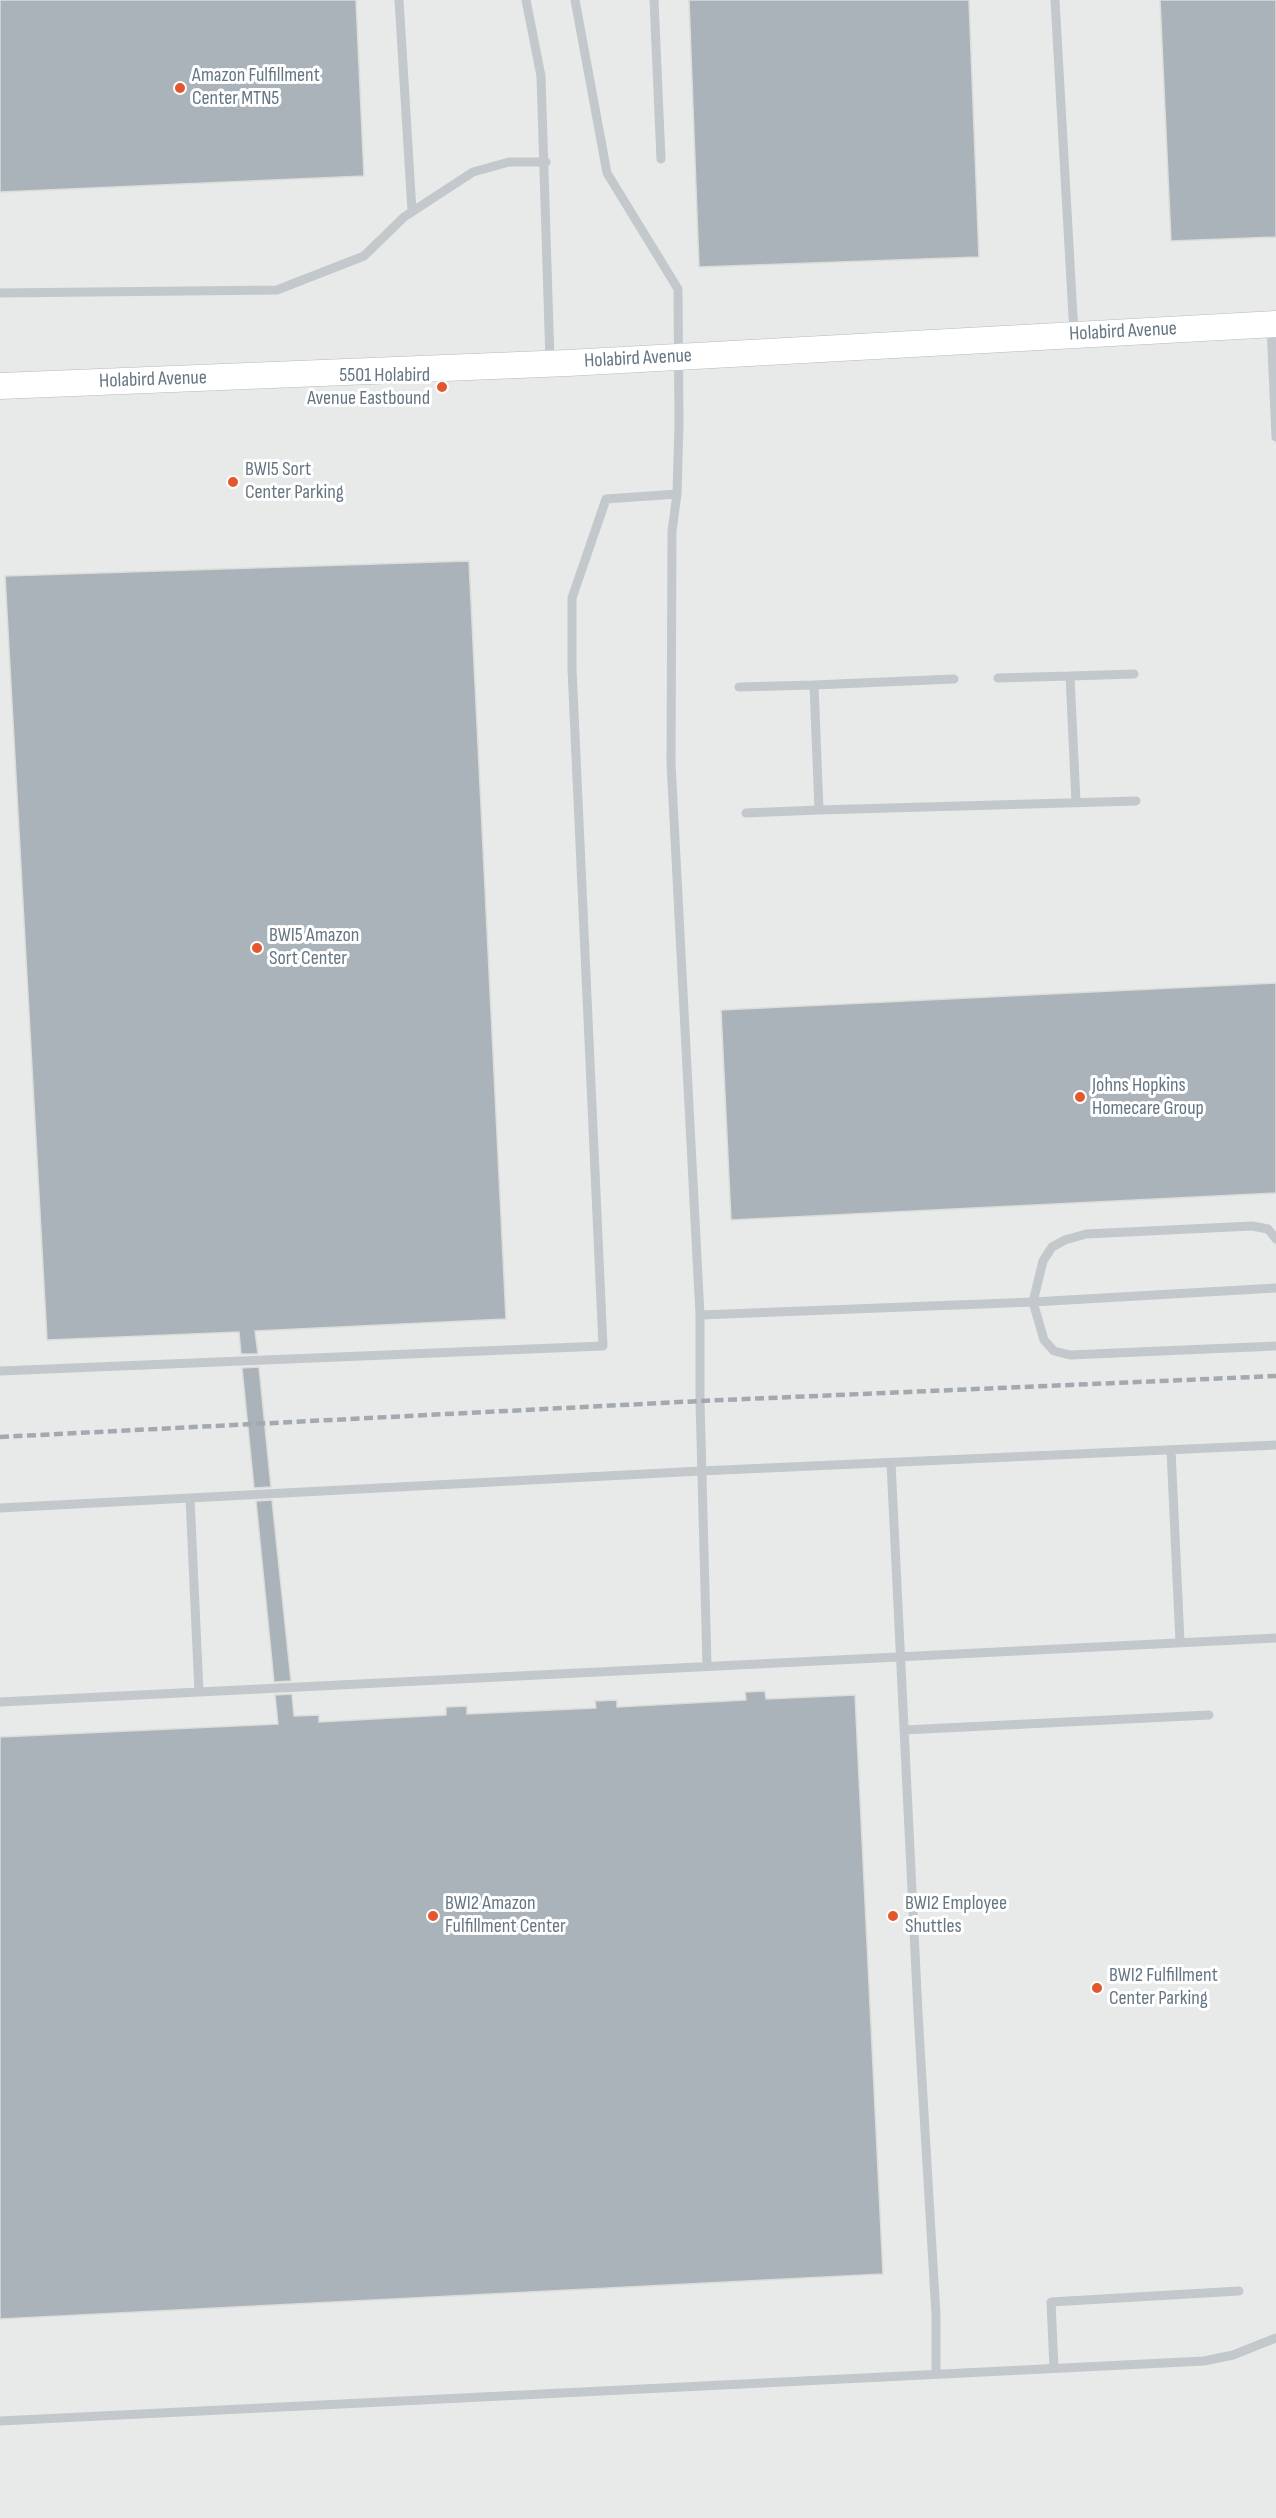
<!DOCTYPE html>
<style>
body{margin:0}
canvas{display:block;background:#fafaf8}
</style>
<canvas width="1276" height="2518"></canvas>
<script>
const c = document.querySelector('canvas').getContext('2d');
c.lineJoin = 'round';
function fillPath(path, color) { c.fillStyle = color; c.fill(path, 'evenodd'); }
function strokePath(path, color, width, dash) { c.strokeStyle = color; c.lineWidth = width; c.lineCap = dash ? 'butt' : 'round'; c.setLineDash(dash || []); c.stroke(path); }
function label(font, color, halo, rows, align = 'center') {
  c.font = font + ' "Sofia Sans Condensed",sans-serif'; c.lineWidth = 6; c.setLineDash([]); c.textBaseline = 'middle'; c.strokeStyle = halo; c.fillStyle = color; for (const [text, x, y, turn = 0] of rows) {
    c.save(); c.translate(x, y); c.rotate((+turn || 0) * Math.PI / 180); c.textAlign = isNaN(turn) ? turn : align; if (halo) c.strokeText(text, 0, 0); c.fillText(text, 0, 0); c.restore();
  }
}
const built = new Path2D(`
 M0 0H1276V2518H0Z`);
const building = new Path2D(`
 M0 0H356L364 176 0 192Z
 M689 0H969L979 257 699 267Z
 M1160 0H1276V237L1171 241Z
 M469 561 506 1319 255 1331 258 1354H241L239 1332 47 1340 5 576Z
 M1276 983V1193L731 1220 721 1010Z
 M259 1367 271 1487 254 1488 242 1368Z
 M272 1500 291 1681 274 1682 256 1501Z
 M765 1691 766 1699 855 1695 883 2274 0 2319V1737L278 1724 275 1695 292 1694 294 1716 319 1715V1722L446 1715V1707L467 1706V1714L596 1708 595 1701 617 1700V1707L746 1700 745 1692Z`);
const service = new Path2D(`
 M399 0 412 211
 M526 0 541 76 550 361
 M575 0 607 173 678 289 679 424 677 494 672 531 671 763 700 1315V1401L707 1665
 M654 0 661 159
 M1055 0 1074 334
 M0 293 277 290 364 256 404 217 473 172 509 162H546
 M1271 326 1276 437
 M1070 676 1134 674
 M998 678 1070 676 1076 802
 M954 679 814 685 819 810 1136 801
 M739 687 814 685
 M746 813 819 810
 M1276 1239 1268 1229 1252 1226 1086 1234 1065 1240 1052 1247 1043 1261 1033 1302 1044 1340 1054 1351 1070 1355 1276 1346
 M700 1315 1033 1302 1276 1288
 M0 1371 603 1346 572 669V598L606 499 677 494
 M1171 1450 1180 1642
 M891 1463 918 2013 936 2315V2374
 M190 1498 199 1692
 M0 1508 701 1471 1276 1445
 M0 1702 1276 1638
 M904 1730 1209 1715
 M1054 2368 1051 2302 1239 2291
 M0 2421 1204 2361 1233 2355 1276 2338`);
const secondary = new Path2D(`
 M0 386 568 363 1276 324`);
const rail = new Path2D(`
 M0 1437 700 1401 1276 1376`);
const markers = [
 [180,88,6,"#e4572e"],
 [442,387,6,"#e4572e"],
 [233,482,6,"#e4572e"],
 [257,948,6,"#e4572e"],
 [1080,1097,6,"#e4572e"],
 [433,1916,6,"#e4572e"],
 [893,1916,6,"#e4572e"],
 [1097,1988,6,"#e4572e"]
];
const poiNames = [
 ["Amazon Fulfillment",192,76],
 ["Center MTN5",192,99],
 ["5501 Holabird",430,376,"right"],
 ["Avenue Eastbound",430,399,"right"],
 ["BWI5 Sort",245,470],
 ["Center Parking",245,493],
 ["BWI5 Amazon",269,936],
 ["Sort Center",269,959],
 ["Johns Hopkins",1092,1086],
 ["Homecare Group",1092,1109],
 ["BWI2 Amazon",445,1904],
 ["Fulfillment Center",445,1927],
 ["BWI2 Employee",905,1904],
 ["Shuttles",905,1927],
 ["BWI2 Fulfillment",1109,1976],
 ["Center Parking",1109,1999]
];
const streetNames = [
 ["Holabird Avenue",1123,332,-3],
 ["Holabird Avenue",638,359,-3],
 ["Holabird Avenue",153,380,-2]
];
fillPath(built, '#e8e9e9');
fillPath(building, '#aab3b9');
strokePath(building, '#dcdcda', 1.5);
strokePath(secondary, '#b3babf', 27);
strokePath(service, '#c3c8cc', 9);
strokePath(secondary, '#fff', 26);
strokePath(rail, '#a2aab0', 4.5, [9, 4.5]);
for (const [x, y, r, color] of markers) { const dot = new Path2D(); dot.arc(x, y, r, 0, 2 * Math.PI); c.fillStyle = color; c.fill(dot); strokePath(dot, '#fff', 2); }
label('20px', '#657683', '#fff', poiNames, 'left');
label('20px', '#657683', '#fff', streetNames);
</script>
